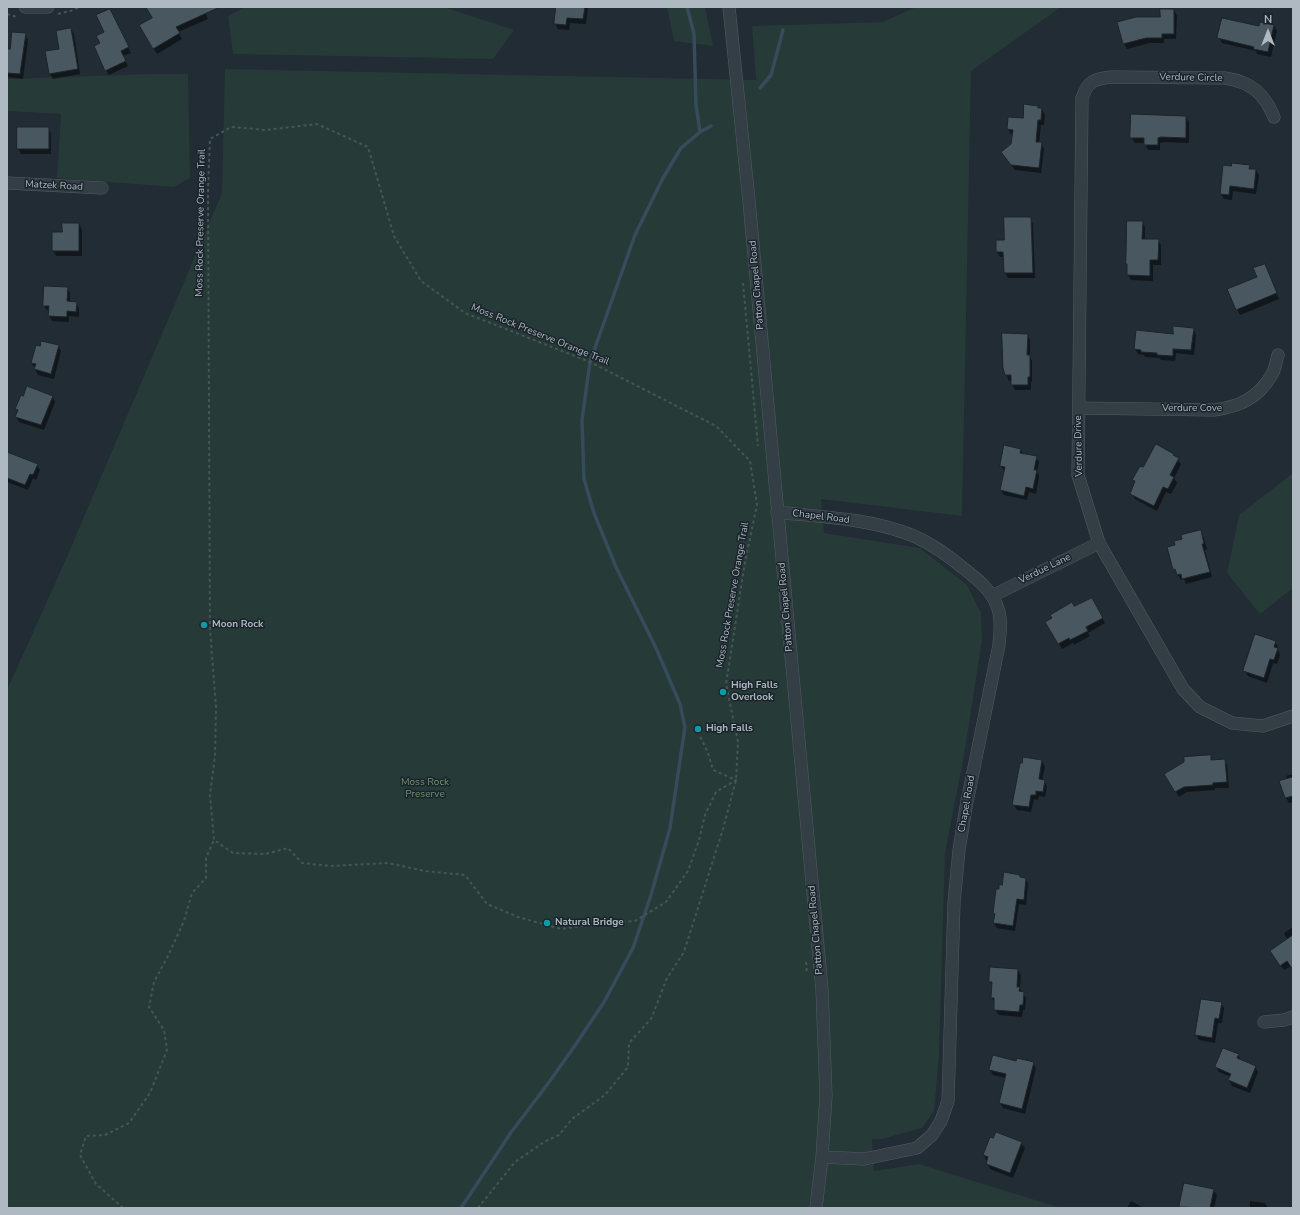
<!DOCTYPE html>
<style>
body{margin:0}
#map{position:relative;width:1300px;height:1215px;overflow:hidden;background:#212c34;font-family:"Nunito Sans",sans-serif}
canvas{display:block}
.frame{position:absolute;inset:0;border:8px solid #aeb9c2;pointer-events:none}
.north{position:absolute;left:1248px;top:12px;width:40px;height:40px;-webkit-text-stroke:3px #1a232a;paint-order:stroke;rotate:0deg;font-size:11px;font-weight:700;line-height:16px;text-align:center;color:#aeb9c2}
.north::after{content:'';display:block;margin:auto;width:14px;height:18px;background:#aeb9c2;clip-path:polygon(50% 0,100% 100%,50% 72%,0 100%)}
</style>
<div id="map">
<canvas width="1300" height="1215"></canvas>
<div class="frame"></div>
<div class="north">N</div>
</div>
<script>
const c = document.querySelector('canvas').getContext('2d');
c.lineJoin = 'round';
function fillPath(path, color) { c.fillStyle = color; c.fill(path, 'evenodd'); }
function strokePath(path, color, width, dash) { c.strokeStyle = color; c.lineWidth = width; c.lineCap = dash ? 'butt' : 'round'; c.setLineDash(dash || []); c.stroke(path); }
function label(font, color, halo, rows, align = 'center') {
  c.font = font + ' "Nunito Sans",sans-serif'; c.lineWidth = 3; c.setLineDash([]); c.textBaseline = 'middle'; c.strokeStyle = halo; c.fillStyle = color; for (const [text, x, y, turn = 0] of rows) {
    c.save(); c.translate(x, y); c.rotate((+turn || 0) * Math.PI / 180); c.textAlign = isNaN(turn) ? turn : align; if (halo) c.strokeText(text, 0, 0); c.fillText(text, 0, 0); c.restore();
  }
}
const green = new Path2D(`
 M245 7H444L514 30 493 59 233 54 228 16Z
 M667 7H705L713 46 674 41Z
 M916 7H1061L971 71 962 516 821 499 824 533 920 548 967 585 981 613 982 640 964 756 945 853 939 1057 934 1111 922 1128 882 1139H872L874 1171 919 1164 1061 1208H7V690L66 559 222 193 225 69 756 80 752 26 883 22Z
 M149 74H188L190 178 174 187 57 178 61 114 7 111V79Z
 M1293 473V588L1260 614 1227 573 1239 515Z`);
const shadow = new Path2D(`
 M147 7H206L203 8 208 19 178 32 182 39 157 54 140 26 154 18Z
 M557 7H588L586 24 570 23 569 30 558 29 555 23Z
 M1174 10 1177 16 1176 39H1164V43H1150L1127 49 1124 44 1118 23 1161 18Z
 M112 15 131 53 123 56 128 66 109 75 106 70 105 33Z
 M1274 26 1277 31 1271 57 1257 54 1256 51 1222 43 1219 37 1259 27Z
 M71 29 74 34 80 74 53 79 50 74Z
 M25 34 28 40 23 79 7 77V50H11Z
 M1038 107 1039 109H1042L1045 115 1044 125H1041L1039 143H1041L1044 149 1041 173 1015 170 1002 152 1012 144 1014 134H1011L1008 129 1024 119Z
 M1186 117 1189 122V143L1164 142 1160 143V150H1148L1145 143H1135L1131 137Z
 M48 128 51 133V154H21L18 148Z
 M1249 166 1251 170H1256L1259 176 1256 194 1233 191 1232 200 1224 199 1221 194Z
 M1030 218 1033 224 1035 278H1008L1005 273 1004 257H1000L997 252 1005 241Z
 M1142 222 1145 227V240H1158L1161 245V265H1153V281L1131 280 1128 275V267L1127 264Z
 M79 224 82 230V256H56L53 250Z
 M1267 270 1279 299 1240 315 1237 309 1258 278Z
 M67 288 70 293V302L76 303 79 308V317L69 316V322L52 321 49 316V311H48L44 306Z
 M1193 329 1196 335 1194 355 1176 353 1175 361 1161 360 1160 358 1145 357 1144 355 1138 354 1135 349 1173 335Z
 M1027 335 1030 340V357L1032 361V382H1031V390H1015L1012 384V381H1009L1004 368Z
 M58 346 61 351 54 379 38 375 32 363Z
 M52 396 55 402 44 430 19 422 16 416 18 411 16 408Z
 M1020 449 1023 454 1036 457 1039 462 1037 472 1039 476 1036 494 1029 492 1027 500 1004 495 1001 490 1005 472 1001 466Z
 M7 454 37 465 40 470 36 480 33 478 28 490 7 482Z
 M1173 454 1181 464 1174 478 1177 483 1171 494 1166 492 1157 511 1135 499 1132 494 1136 483 1133 480 1143 468Z
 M1200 531 1203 536 1207 549 1205 550 1212 577 1186 584 1184 579 1181 580 1174 569 1176 546Z
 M1091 599 1105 623 1088 633 1090 636 1074 645 1073 643 1062 649 1047 622Z
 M1275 642 1278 647V650L1280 655 1277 664 1273 663 1267 683 1248 676 1245 671Z
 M1210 756 1213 761 1224 760 1227 765 1229 788H1215V790L1187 792 1179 797 1165 774Z
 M1042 761 1045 767 1042 780 1044 781 1047 786 1045 797 1039 796 1038 800 1034 799 1031 812 1017 810 1013 804Z
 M1293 774V802L1289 803 1286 798 1287 780 1286 776Z
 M1020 876 1021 878H1025L1028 884 1026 905 1019 904 1015 931 997 928 994 923 995 916 994 913 999 890 1003 886Z
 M1293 927V967L1291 966 1284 970 1274 956 1288 940 1284 933Z
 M1018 970 1021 975 1020 989 1026 998 1025 1010H1023L1022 1017 999 1015 995 1010V1004L992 998 993 986 990 982Z
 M1221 1003 1224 1008 1222 1023H1218L1215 1043 1199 1040 1196 1035Z
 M1238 1055 1241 1061 1255 1067 1258 1072 1250 1093 1232 1086 1229 1080 1231 1077 1219 1072 1216 1067Z
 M1017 1062 1033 1063 1036 1068 1025 1114 1003 1108 1000 1103 1006 1078 993 1075 990 1070Z
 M1021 1143 1025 1148 1013 1178 990 1169 984 1155Z
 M1213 1190 1217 1195 1214 1208H1181L1180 1207Z
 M1131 1201 1144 1208H1127Z
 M1250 1201 1265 1203 1268 1208H1250Z`);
const stream = new Path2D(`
 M687 7 694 34 696 105 700 132
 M760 88 771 75 783 30
 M461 1208 512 1131 547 1085 576 1044 604 1002 633 948 651 895 670 828 685 727 680 704 656 648 616 567 594 513 584 479 582 420 590 362 635 235 663 178 681 148 700 132 711 126`);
const building = new Path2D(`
 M146 7H220L176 27 180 33 153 49 139 25 152 18Z
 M556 7H585L583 19 567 18 566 25 554 24Z
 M110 9 129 47 121 51 126 61 105 71 94 46 100 43 96 36 104 32 96 15Z
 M1160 9H1174V34H1162V38H1146L1123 44 1117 22 1136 17H1160Z
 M1222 18 1259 26 1260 22 1274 25 1268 52 1253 49 1254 47 1217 38Z
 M71 28 78 69 49 74 45 51 59 49 56 31Z
 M12 32 26 33 20 74 7 73V49H10Z
 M1024 104 1038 106V108H1042L1041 120H1038L1036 142H1042L1039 168 1011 165 1001 152 1011 144 1013 130 1007 129 1008 117 1023 118Z
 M1131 114 1186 116V138L1161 137 1158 138V145H1144V138H1130Z
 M17 127H49V149H17Z
 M1232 163 1250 165 1249 169H1256L1254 189 1230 186 1229 195 1220 194 1223 165 1231 166Z
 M1004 217H1031L1033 273H1004L1003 252H996V240H1004Z
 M1127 221H1143L1142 239H1159L1158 260H1150V276L1127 275V264H1126Z
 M62 223H79V251H52V232H62Z
 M1265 264 1277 293 1236 310 1227 289 1257 277 1253 268Z
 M44 286 68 287 67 301 77 302 76 312 67 311V317L48 316 49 306H43Z
 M1173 326 1194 328 1191 350 1173 349V356L1157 355V353L1141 352V350L1134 349 1136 330 1173 334Z
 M1002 333 1028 334 1027 355H1030V377H1028V385H1011V375H1005L1003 368Z
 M41 341 59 345 51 374 34 369 36 364 31 363 36 345 40 346Z
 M27 386 53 396 41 425 15 417 18 410 15 409 21 395 23 396Z
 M1156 444 1174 454 1173 455 1179 458 1170 475 1174 477 1168 489 1163 487 1154 506 1130 494 1135 481 1132 480 1140 466 1143 467Z
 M1004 445 1021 449 1020 453 1037 456 1034 470H1037L1033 489 1026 487 1024 496 1000 490 1005 467 1000 466Z
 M7 452 38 464 33 475 30 474 25 485 7 478Z
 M1201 530 1204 544H1202L1210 572 1182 579 1181 574 1177 575 1175 569 1173 570 1167 547 1175 545 1174 541 1182 539 1181 535Z
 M1092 598 1103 618 1086 627 1088 631 1070 640 1069 638 1058 644 1045 622 1052 618 1050 615 1072 602 1074 606Z
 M1255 634 1276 641 1274 647 1278 648 1274 660 1270 659 1264 678 1243 671Z
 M1211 755V760L1225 759 1227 782 1213 783V785L1184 787 1175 792 1164 774 1184 762V757Z
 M1023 757 1042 760 1039 779 1045 780 1043 792 1036 791V795H1031L1029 807 1012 805 1020 763H1022Z
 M1293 777V796L1285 798 1279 781Z
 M1004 872 1020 875V877L1026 878 1024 900 1017 899 1013 926 993 923 995 914 993 913 996 889H999V884L1002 885Z
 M1293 935V970L1287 961 1280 966 1270 951Z
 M990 967 1018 969 1017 987H1020L1019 991 1024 992 1023 1005H1020L1019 1012 994 1010V998H991L992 982H989Z
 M1201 999 1222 1002 1219 1019 1215 1018 1212 1038 1195 1035Z
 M1223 1048 1239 1054 1237 1058 1256 1066 1247 1088 1228 1080 1231 1074 1215 1067Z
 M993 1055 1016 1061 1017 1058 1034 1062 1022 1109 999 1103 1006 1074 989 1070Z
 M996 1132 1022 1142 1010 1173 986 1164 988 1157 983 1155 990 1137 993 1138Z
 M1184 1183 1214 1189 1210 1208 1179 1207Z`);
const path = new Path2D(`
 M7 14 17 17
 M58 14 74 10 79 7
 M743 283 758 446
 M806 962 807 974
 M123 1208 96 1184 80 1155 86 1136 105 1135 129 1123 150 1093 167 1050 164 1030 149 1007 154 982 168 956 184 921 192 893 206 878V858L214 840
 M478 1208 515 1162 544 1142 559 1135 572 1119 605 1095 628 1067 629 1043 651 1019 667 978 684 952 723 829 736 780 738 742 726 684 745 562 757 505 750 461 716 426 590 362 465 313 421 281 394 236 368 147 317 124 266 130 231 127 210 139 208 189 210 629 216 707 215 756 210 795 214 840 233 853 265 854 288 848 302 863 330 866 388 863 425 871 465 875 487 904 518 917 561 929 595 924 635 921 666 902 688 871 699 840 705 815 716 792 736 780 713 770 708 753 699 734`);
const minor = new Path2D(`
 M25 7H48
 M729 7 749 201 822 990 826 1096 822 1157 816 1208
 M1274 117C1264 93 1251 82 1225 78L1111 77C1094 79 1088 81 1082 98L1078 475 1099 543 1183 689 1200 707 1232 723 1263 726 1293 716
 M7 183 102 188
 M1079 408 1214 410C1239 407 1258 398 1271 376 1275 371 1276 362 1278 355
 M777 512C819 517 863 518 903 532 925 539 945 553 963 568 977 579 993 591 998 609 1002 620 1000 633 999 645L966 807 959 850 954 903 948 1101 941 1121 932 1135 917 1148 864 1159 822 1157
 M992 596 1099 543
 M1264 1022 1284 1020 1293 1017`);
const markers = [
 [204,625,4,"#0f9aa8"],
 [723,692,4,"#0f9aa8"],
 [698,729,4,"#0f9aa8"],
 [547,923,4,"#0f9aa8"]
];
const streetNames = [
 ["Verdure Circle",1191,78,1],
 ["Matzek Road",54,186,3],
 ["Moss Rock Preserve Orange Trail",201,223,-89],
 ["Patton Chapel Road",757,285,-95],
 ["Moss Rock Preserve Orange Trail",540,335,22],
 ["Verdure Cove",1192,409],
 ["Verdure Drive",1079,446,-91],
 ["Chapel Road",821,517,7],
 ["Verdue Lane",1045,569,-26],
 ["Moss Rock Preserve Orange Trail",733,595,-80],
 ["Patton Chapel Road",786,607,-95],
 ["Chapel Road",967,804,-80],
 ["Patton Chapel Road",816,930,-95]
];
const poiNames = [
 ["Moon Rock",212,625],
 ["High Falls",731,686],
 ["Overlook",731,698],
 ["High Falls",706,729],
 ["Natural Bridge",555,923]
];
const parkNames = [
 ["Moss Rock",425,783],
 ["Preserve",425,795]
];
fillPath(green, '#263a37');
fillPath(shadow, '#0007');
strokePath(stream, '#364b5b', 3.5);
fillPath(building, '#495760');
strokePath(building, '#1c252c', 1);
strokePath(minor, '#515c63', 13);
strokePath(path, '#445755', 2, [3, 3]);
strokePath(minor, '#343e45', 12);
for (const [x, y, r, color] of markers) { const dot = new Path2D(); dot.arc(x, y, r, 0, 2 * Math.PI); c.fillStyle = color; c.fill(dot); strokePath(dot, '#1a232a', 1.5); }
label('10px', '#aeb9c2', '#1a232a', streetNames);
label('bold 10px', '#aeb9c2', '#1a232a', poiNames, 'left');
label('10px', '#709671', '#1a232a', parkNames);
</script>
